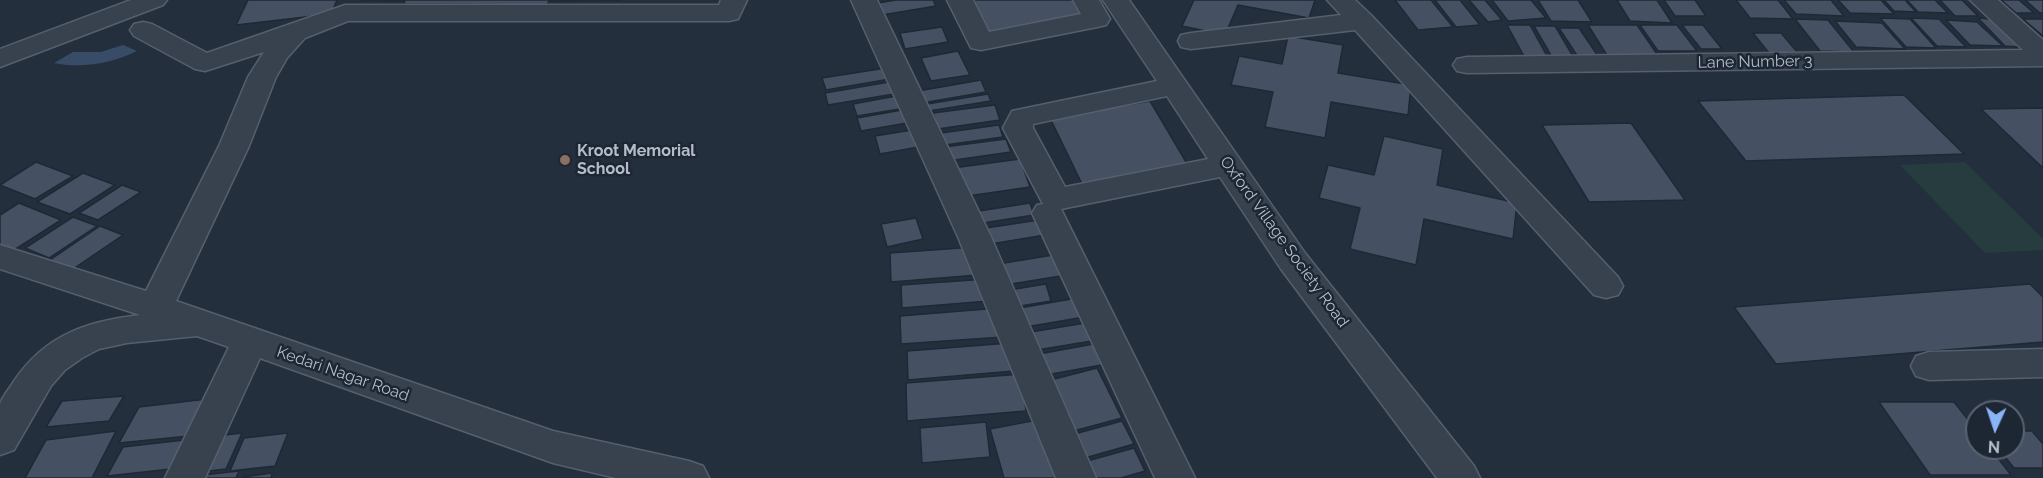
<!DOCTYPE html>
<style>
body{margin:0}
#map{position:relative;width:2043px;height:478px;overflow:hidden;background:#242f3e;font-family:Raleway,sans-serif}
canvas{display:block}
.north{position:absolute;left:1965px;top:400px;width:60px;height:60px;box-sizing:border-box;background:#1d2633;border:2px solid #59626f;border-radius:50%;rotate:183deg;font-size:16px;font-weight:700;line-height:24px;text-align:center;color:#b4bcc9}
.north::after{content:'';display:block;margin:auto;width:21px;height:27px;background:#8ab4f8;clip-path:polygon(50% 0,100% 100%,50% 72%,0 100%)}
</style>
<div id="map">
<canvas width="2043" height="478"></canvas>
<div class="north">N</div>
</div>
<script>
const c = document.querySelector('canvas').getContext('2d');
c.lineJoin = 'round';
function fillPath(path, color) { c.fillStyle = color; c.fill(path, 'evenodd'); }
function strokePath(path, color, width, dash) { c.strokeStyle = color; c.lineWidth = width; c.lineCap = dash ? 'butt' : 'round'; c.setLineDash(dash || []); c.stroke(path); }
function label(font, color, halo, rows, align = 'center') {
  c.font = font + ' Raleway,sans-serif'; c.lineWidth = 5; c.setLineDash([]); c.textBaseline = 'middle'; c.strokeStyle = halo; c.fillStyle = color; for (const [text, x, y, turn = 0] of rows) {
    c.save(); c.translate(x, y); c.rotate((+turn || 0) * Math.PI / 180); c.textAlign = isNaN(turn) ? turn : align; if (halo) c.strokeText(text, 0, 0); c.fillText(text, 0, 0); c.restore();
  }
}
const green = new Path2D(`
 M1965 162 2043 239V250L1985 253 1900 165Z`);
const water = new Path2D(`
 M123 45 137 51C112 63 82 69 54 63L73 52H101Z`);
const building = new Path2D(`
 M248 0H337L331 14 236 25Z
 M362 0H621L549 1 547 5 403 4 405 1Z
 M896 0H933L936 6 882 15 878 3Z
 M965 0H1073L1083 19 983 38Z
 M1194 0H1315L1309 18 1238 5 1225 35 1182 26Z
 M1395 0H1431L1453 27 1418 30Z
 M1435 0H1460L1480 25 1456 27Z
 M1469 0H1485L1502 20 1488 22Z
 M1492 0H1531L1546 18 1508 21Z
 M1538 0H1578L1592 22 1551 21Z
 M1617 0H1657L1672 23 1630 21Z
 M1664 0H1695L1706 16H1675Z
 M1736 0H1778L1793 19 1750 18Z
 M1784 0H1831L1844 16 1796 14Z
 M1838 0H1881L1894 14 1850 13Z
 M1884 0H1905L1916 12 1894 11Z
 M1907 0H1935L1948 13 1918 12Z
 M1940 0H1962L1978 16H1955Z
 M2001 0H2019L2034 13H2016Z
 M2025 0H2043V13H2040Z
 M1880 18 1910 19 1936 48 1906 47Z
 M1911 18 1939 19 1966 47 1937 46Z
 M1978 18 1991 19 2019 47 2005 46Z
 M1795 19 1828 20 1854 52 1820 51Z
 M2023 19H2043V36Z
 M1946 20 1977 22 2003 46 1970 45Z
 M1835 21 1882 23 1905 49 1856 47Z
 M1507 25H1530L1548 58H1525Z
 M1588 25H1637L1659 57H1608Z
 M1640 25H1677L1697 51H1658Z
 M1682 25H1703L1722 49H1701Z
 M1534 26H1555L1574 58 1552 57Z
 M942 27 948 42 905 49 900 33Z
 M1559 28H1579L1600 59 1580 60Z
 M1753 33H1781L1798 53H1769Z
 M1288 36 1343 45 1338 73 1411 85 1408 115 1331 102 1325 138 1265 127 1273 92 1231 85 1239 56 1282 64Z
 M958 51 970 75 931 81 921 58Z
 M886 68 890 79 826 90 822 78Z
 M981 80 986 92 922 103 918 91Z
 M889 82 894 94 828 105 825 93Z
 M988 94 991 101 929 111 927 104Z
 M1904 95 1964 154 1746 161 1698 101Z
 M896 96 900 109 857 116 853 104Z
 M1150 101 1189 167 1083 186 1050 118Z
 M995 105 1000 120 938 129 933 113Z
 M2043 108V168L1981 109Z
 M902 110 907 123 861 131 857 118Z
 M1631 123 1685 200 1589 202 1542 125Z
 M999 125 1003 137 945 145 941 133Z
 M918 129 924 146 880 154 875 136Z
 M1384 136 1443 149 1437 185 1517 203 1513 239 1424 219 1416 265 1350 249 1360 208 1319 198 1328 165 1374 175Z
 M1006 139 1011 152 948 161 944 147Z
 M1020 159 1030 187 961 197 953 168Z
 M36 162 73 176 35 199 0 185Z
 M83 173 115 185 70 214 37 202Z
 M122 185 141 192 98 220 79 213Z
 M19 203 61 220 11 252 0 248V215Z
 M1030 203 1034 215 983 223 979 211Z
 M73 217 97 226 49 258 25 248Z
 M916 218 923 239 887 247 881 224Z
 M1039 220 1045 235 991 244 986 228Z
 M100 226 123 235 73 269 50 260Z
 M975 247 978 275 891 282 890 253Z
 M1059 254 1067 275 1005 285 998 264Z
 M987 279 989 301 902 308 901 285Z
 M1046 284 1051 301 1008 308 1003 291Z
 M2030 284 2043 297V342L1776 364 1734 307Z
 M1077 298 1084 317 1020 328 1014 309Z
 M999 308 1003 337 901 344 900 316Z
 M1091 322 1098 340 1037 350 1031 332Z
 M1010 343 1014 371 908 380 907 351Z
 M1099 343 1107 364 1046 375 1039 354Z
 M1097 368 1122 418 1066 433 1043 382Z
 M1022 374 1026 411 907 421 906 383Z
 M124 396 109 421 46 427 62 401Z
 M207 399 189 436 119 443 139 407Z
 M1879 402H1954L1977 431V448H1990L2011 475H1930Z
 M1037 420 1056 478H1004L990 429Z
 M1122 421 1134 444 1078 460 1067 436Z
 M986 422 990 457 922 463 920 428Z
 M116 431 92 478H25L46 440Z
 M2013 431H2032L2043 444V468H2014L1998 448H2013Z
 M242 433 226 469 191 473 208 437Z
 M288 433 275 466 230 471 244 438Z
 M193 439 180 468 107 476 123 447Z
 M1134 448 1145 471 1121 478H1087L1080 463Z
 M239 471 236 478H193L194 476Z
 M272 473 271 478H243V477Z`);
const minor = new Path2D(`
 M131 0H167L163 5 0 67V49Z
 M721 0H747L738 19 729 21H348L305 38 287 58 276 77 249 146 176 301 553 431 689 461 703 466 709 478H616L553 463 260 358 205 478H165L229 347 197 336 127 343 99 349 82 358 65 370 51 386 14 450 0 455C0 441 0 417 0 404 2 397 10 388 14 381 45 335 87 321 140 315L0 269V245L146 291 219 146 248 77 264 52 205 71 195 69 134 36 130 30 134 24 143 22 152 24 207 53 345 5H719Z
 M851 0H877L991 237 1096 478H1056L958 237Z
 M947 0H973L989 32 1081 14 1073 0H1099L1110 19 1106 25 1097 27 981 50 971 48Z
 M1103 0H1129L1305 253 1474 466 1480 478H1437L1281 269 1220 177 1061 209 1195 478H1155L1032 213 1037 205 1043 204 1003 128 1012 111 1157 81ZM1167 96 1208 159 1065 187 1033 128V124Z
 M1327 0H1355L1371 15 1618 277 1623 286 1618 295 1606 298 1594 295 1355 30 1191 49 1181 47 1178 41 1181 35 1191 33 1341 15Z
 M1970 0H1998L2043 40V66L1467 73 1457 71 1453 65 1457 59 1467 57 2023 50Z
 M2043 349V377L1929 380 1916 376 1911 366 1916 356 1929 352Z`);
const markers = [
 [565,160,6,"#8d6e63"]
];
const streetNames = [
 ["Lane Number 3",1755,62,-1],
 ["Oxford Village Society Road",1284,242,54],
 ["Kedari Nagar Road",343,374,19]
];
const poiNames = [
 ["Kroot Memorial",577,151],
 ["School",577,169]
];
fillPath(green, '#263c3f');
fillPath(water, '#394c67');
fillPath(building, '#455162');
strokePath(building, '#1f2835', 1.5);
strokePath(minor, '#565f6c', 3);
fillPath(minor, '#38414e');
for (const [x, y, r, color] of markers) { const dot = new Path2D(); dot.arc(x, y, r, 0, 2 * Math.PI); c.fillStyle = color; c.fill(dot); strokePath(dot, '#1d2633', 2); }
label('16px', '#b4bcc9', '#1d2633', streetNames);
label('bold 16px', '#b4bcc9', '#1d2633', poiNames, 'left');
</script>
